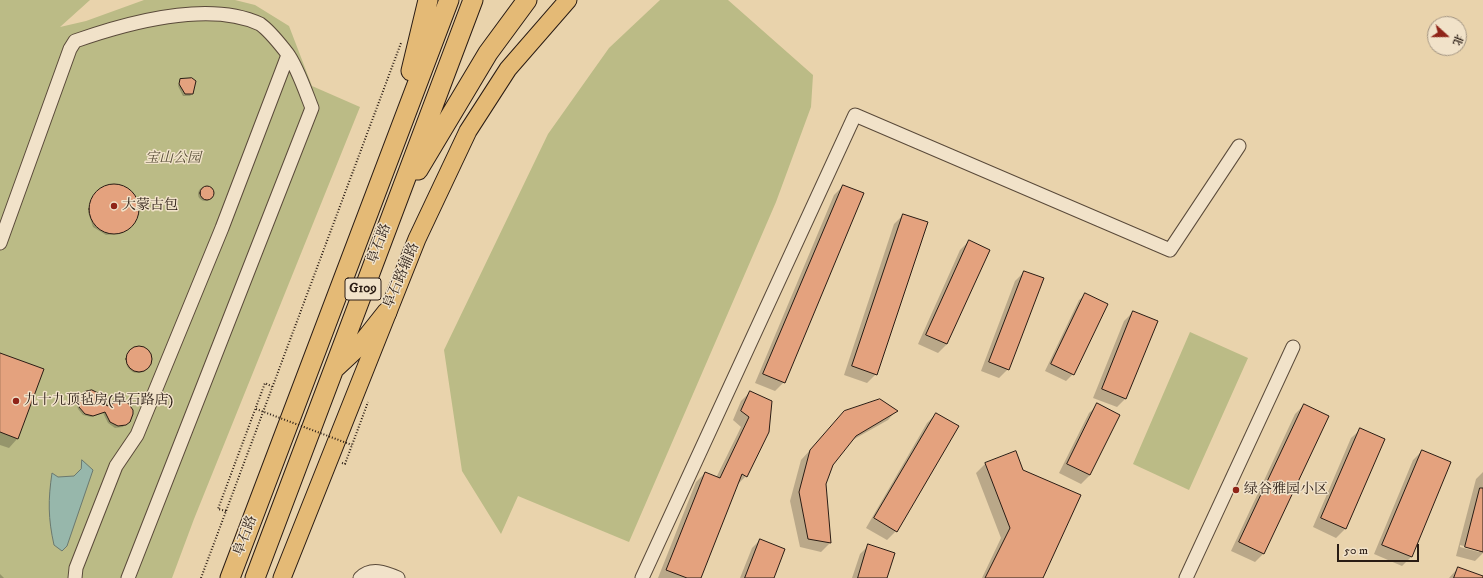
<!DOCTYPE html>
<meta charset="utf-8">
<style>
body{margin:0}
#map{position:relative;width:1483px;height:578px;overflow:hidden;background:#e9d3ac;font-family:"IM FELL DW Pica","Noto Serif SC",serif}
canvas{display:block}
.north{position:absolute;left:1427px;top:16px;width:40px;height:40px;box-sizing:border-box;background:#f1e2c9;border:1px solid #a19381;border-radius:50%;rotate:111deg;font-size:11px;font-weight:700;line-height:16px;text-align:center;color:#2a1c14}
.north::after{content:'';display:block;margin:auto;width:14px;height:18px;background:#8f2418;clip-path:polygon(50% 0,100% 100%,50% 72%,0 100%)}
.scale{position:absolute;left:1337px;top:544px;width:82px;height:18px;box-sizing:border-box;border:2px solid #2a1c14;border-top:0;padding-left:5px;font-size:12px;line-height:14px;white-space:nowrap;color:#2a1c14;-webkit-text-stroke:3px #f1e2c9;paint-order:stroke}
</style>
<div id="map">
<canvas width="1483" height="578"></canvas>
<div class="north">北</div>
<div class="scale">50 m</div>
</div>
<script>
const c = document.querySelector('canvas').getContext('2d');
c.lineJoin = 'round';
function fillPath(path, color) { c.fillStyle = color; c.fill(path, 'evenodd'); }
function strokePath(path, color, width, dash) { c.strokeStyle = color; c.lineWidth = width; c.lineCap = dash ? 'butt' : 'round'; c.setLineDash(dash || []); c.stroke(path); }
function label(font, color, halo, rows, align = 'center') {
  c.font = font + ' "IM FELL DW Pica","Noto Serif SC",serif'; c.lineWidth = 3; c.setLineDash([]); c.textBaseline = 'middle'; c.strokeStyle = halo; c.fillStyle = color; for (const [text, x, y, turn = 0] of rows) {
    c.save(); c.translate(x, y); c.rotate((+turn || 0) * Math.PI / 180); c.textAlign = isNaN(turn) ? turn : align; if (halo) c.strokeText(text, 0, 0); c.fillText(text, 0, 0); c.restore();
  }
}
const green = new Path2D(`
 M0 0H90L60 27 86 21 144 0H235L255 5 289 26 312 86 360 107 194 519 172 578H0Z
 M660 0H728L813 75 811 107 776 202 629 542 518 496 501 534 462 471 444 350 548 134 609 48Z
 M1190 332 1248 358 1189 490 1133 464Z`);
const water = new Path2D(`
 M82 460 93 470 67 546 62 551 54 545C48 518 48 500 52 473L58 477 74 476 81 469Z`);
const shadow = new Path2D(`
 M181 80 192 94 190 96H183L178 86Z
 M115 185 129 190 134 196 138 211 136 219 123 233 106 235 93 227 88 212 92 197 100 190Z
 M843 186 784 382 775 391 755 383 834 195Z
 M198 194a7 7 0 1 1 14 0a7 7 0 1 1-14 0Z
 M903 215 876 374 867 383 844 375 894 224Z
 M969 241 947 344 938 353 918 344 960 250Z
 M1024 272 1008 369 999 378 981 371 1015 281Z
 M1086 294 1073 374 1066 381 1045 371 1079 300Z
 M1133 312 1126 398 1117 407 1093 398 1124 321Z
 M126 361a12 12 0 1 1 24 0a12 12 0 1 1-24 0Z
 M0 354 17 439 9 448 0 445Z
 M92 391 99 393 106 407 125 424 123 427 115 428 108 423 103 413 91 417 83 415 78 409 77 405 82 395Z
 M750 392 771 401 746 476 737 485 699 578H658L696 482 705 473 716 478 741 427 733 420 741 401Z
 M1098 405 1090 475 1081 484 1059 473 1089 413Z
 M1304 405 1264 553 1255 562 1231 551 1295 414Z
 M896 411 888 420 849 442 832 464 825 484 830 543 821 552 800 547 790 501 801 460 845 412Z
 M936 414 896 531 887 540 866 528 927 423Z
 M1360 430 1384 440 1345 529 1336 538 1313 527 1351 438Z
 M1422 451 1411 557 1402 566 1374 554 1413 460Z
 M1016 452 1042 578H982L1001 538 976 473 985 464Z
 M1483 472V553L1475 561 1456 556 1476 479ZM1460 545 1479 550V552L1460 547Z
 M760 540 772 578H740L752 548Z
 M869 545 886 578H852L860 554Z
 M1458 568 1476 578H1449Z
 M0 574 4 578H0Z`);
const building = new Path2D(`
 M192 78 196 81 193 94H185L179 84 180 79Z
 M89 209a25 25 0 1 1 50 0a25 25 0 1 1-50 0Z
 M843 185 864 193 785 383 763 374Z
 M200 193a7 7 0 1 1 14 0a7 7 0 1 1-14 0Z
 M903 214 928 222 877 375 852 366Z
 M969 240 990 250 947 344 926 335Z
 M1024 271 1044 278 1009 370 989 362Z
 M1085 293 1108 304 1074 375 1051 364Z
 M1133 311 1158 321 1126 399 1102 389Z
 M126 359a13 13 0 1 1 26 0a13 13 0 1 1-26 0Z
 M0 353 44 369 18 439 0 432Z
 M92 390 102 395 107 406 121 400 128 403 133 410V414L130 422 126 425 118 426 110 422 105 412 93 416 85 414 79 407V399L84 392Z
 M750 391 772 401 769 432 747 477 742 474 701 578H687L666 570 705 472 720 478 749 417 741 411Z
 M880 399 898 411 856 436 833 465 826 484 831 543 808 539 799 492 810 450 844 411Z
 M1097 403 1120 415 1090 475 1067 464Z
 M1304 404 1329 416 1264 554 1239 542Z
 M936 413 959 426 897 532 874 518Z
 M1360 428 1385 439 1346 529 1321 518Z
 M1422 450 1451 462 1412 557 1382 545Z
 M1016 451 1023 470 1081 495 1043 578H985L1010 528 985 463Z
 M1480 488H1483V552L1465 547Z
 M760 539 785 549 774 578H745Z
 M868 544 895 553 887 578H858Z
 M1458 567 1483 576V578H1454Z`);
const path = new Path2D(`
 M342 463 345 464 368 402
 M226 511 218 509 265 383 273 387
 M201 578 401 43`);
const minor = new Path2D(`
 M0 243 70 49 75 41C126 23 209 0 260 24 270 31 279 43 287 53 297 66 306 93 312 108L128 578
 M75 578 76 568 116 466 137 435 222 228 288 55
 M360 578C371 567 385 572 398 578
 M642 578 855 115 1170 250 1239 146
 M1186 578 1293 347`);
const major = new Path2D(`
 M282 578 417 239 468 131 508 69 568 0`);
const highway = new Path2D(`
 M411 71 428 0
 M418 170 488 53 527 0
 M335 368 364 341 387 312
 M230 578 449 0
 M255 578 473 0`);
const pathBridge = new Path2D(`
 M256 409 352 445`);
const markers = [
 [114,206,4,"#8f2418"],
 [16,401,4,"#8f2418"],
 [1236,490,4,"#8f2418"]
];
const shields = [
 [363,289,36]
];
const shieldNames = [
 ["G109",363,289]
];
const parkNames = [
 ["宝山公园",173,159]
];
const poiNames = [
 ["大蒙古包",122,206],
 ["九十九顶毡房(阜石路店)",24,401],
 ["绿谷雅园小区",1244,490]
];
const streetNames = [
 ["阜石路",380,244,-69],
 ["阜石路辅路",402,276,-67],
 ["阜石路",246,536,-69]
];
fillPath(green, '#bbbb86');
fillPath(water, '#97b7ab');
strokePath(water, '#6b796f', 1);
fillPath(shadow, '#0003');
fillPath(building, '#e4a27e');
strokePath(building, '#2a1c14', 1);
strokePath(minor, '#5a4a3a', 15);
strokePath(major, '#2a1c14', 19);
strokePath(highway, '#2a1c14', 21);
strokePath(path, '#2a1c14', 2, [1, 2]);
strokePath(minor, '#f1e2c9', 13);
strokePath(major, '#e4ba76', 17);
strokePath(highway, '#e4ba76', 19);
strokePath(pathBridge, '#2a1c14', 2, [1, 2]);
for (const [x, y, r, color] of markers) { const dot = new Path2D(); dot.arc(x, y, r, 0, 2 * Math.PI); c.fillStyle = color; c.fill(dot); strokePath(dot, '#f1e2c9', 1.5); }
for (const [x, y, w] of shields) { const box = new Path2D(); box.roundRect(x - w / 2, y - 11, w, 22, 3); c.fillStyle = '#f1e2c9'; c.fill(box); strokePath(box, '#2a1c14', 1); }
label('bold 13px', '#2a1c14', null, shieldNames);
label('italic 14px', '#564c36', '#f1e2c9', parkNames);
label('14px', '#2a1c14', '#f1e2c9', poiNames, 'left');
label('14px', '#2a1c14', '#f1e2c9', streetNames);
</script>
